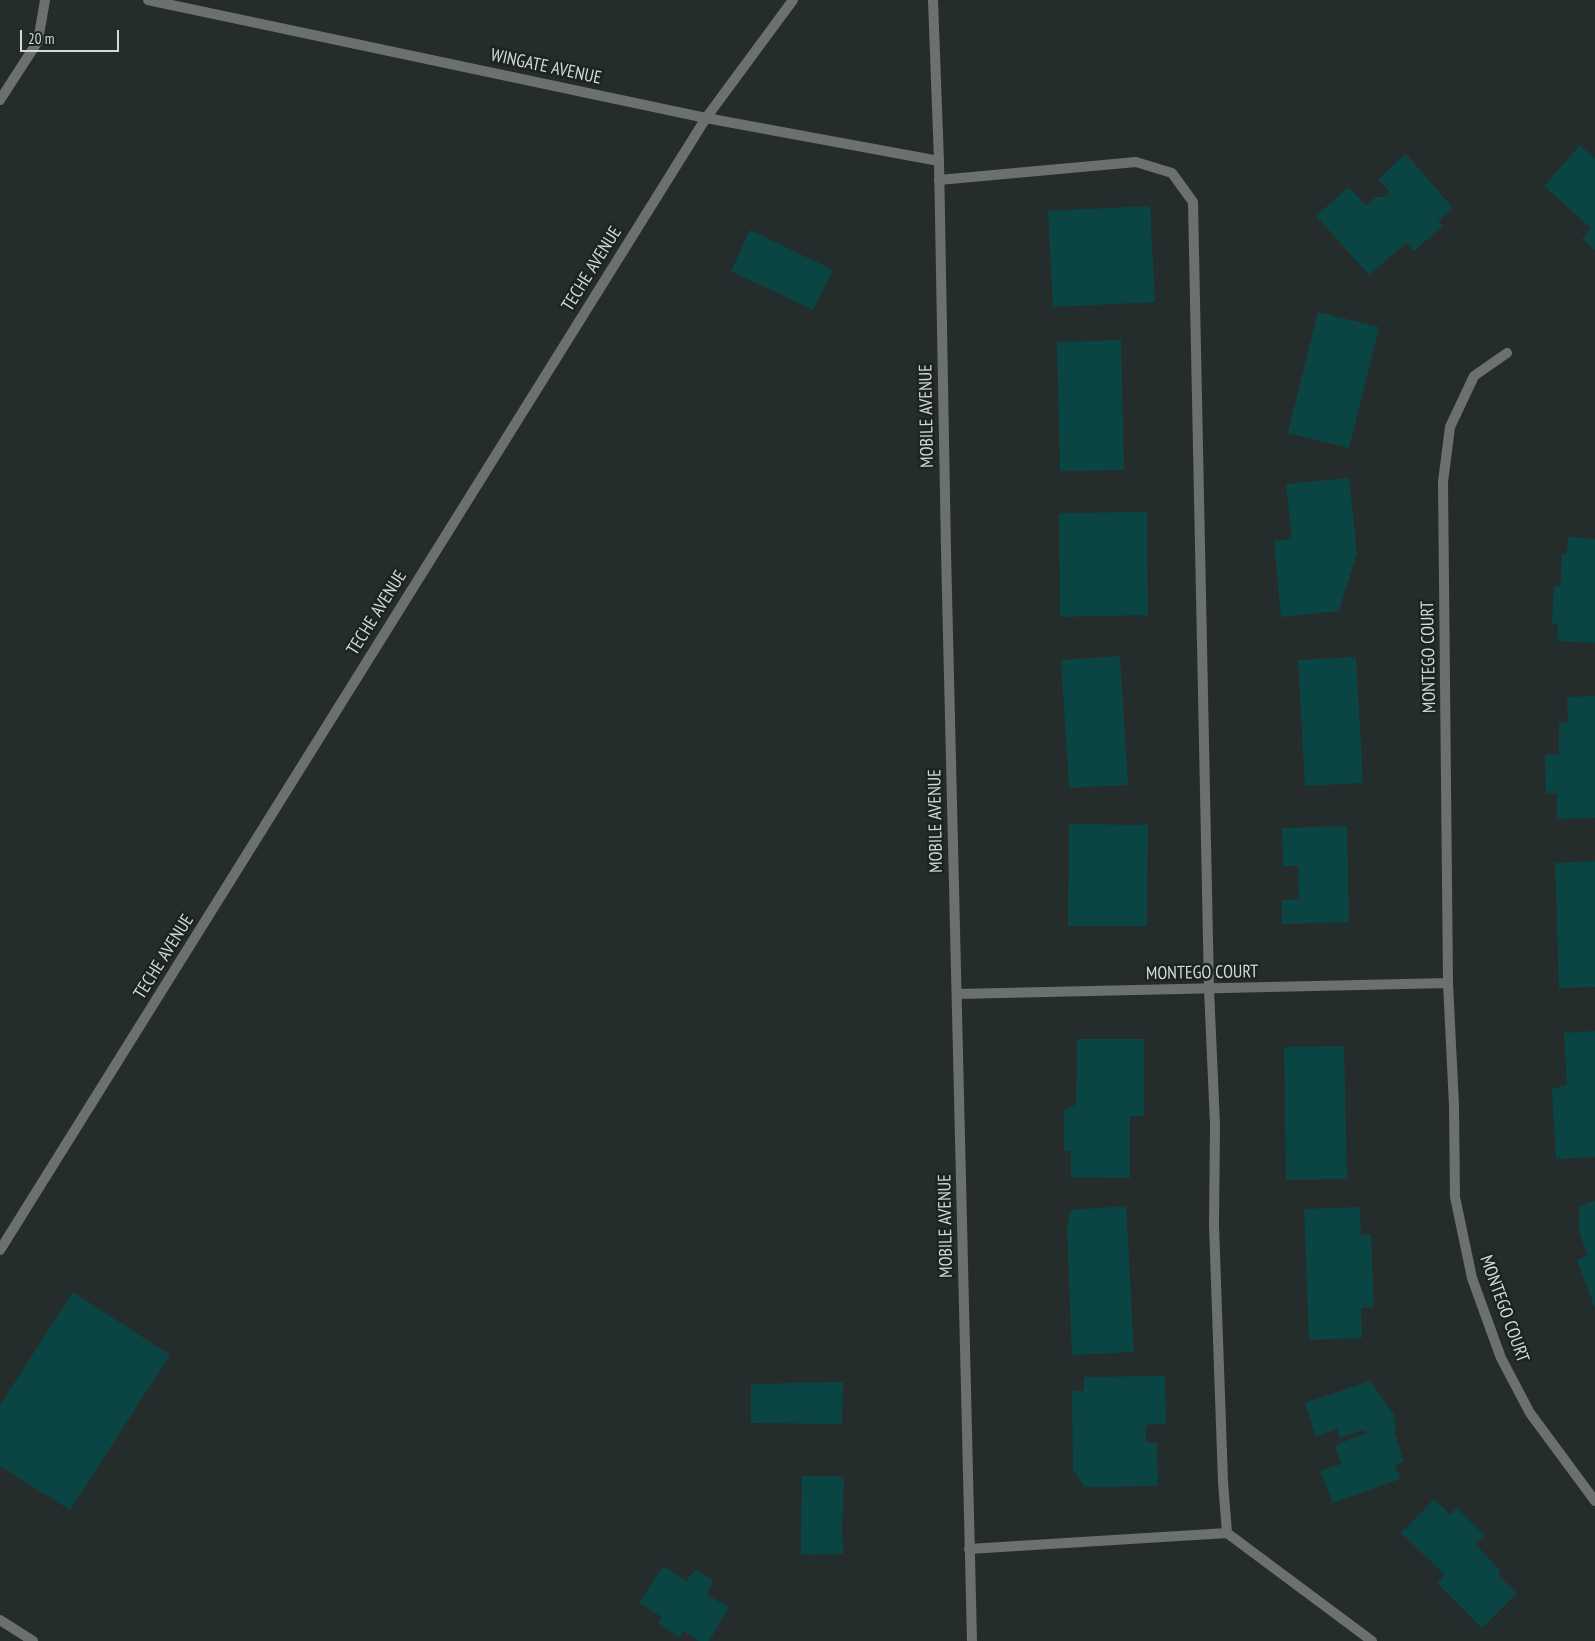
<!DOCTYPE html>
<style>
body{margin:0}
#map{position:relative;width:1595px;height:1641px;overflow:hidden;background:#252d2c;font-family:"PT Sans Narrow",sans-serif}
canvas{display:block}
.scale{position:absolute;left:20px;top:30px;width:99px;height:22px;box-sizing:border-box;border:2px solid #d3d8d8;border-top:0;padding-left:6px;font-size:15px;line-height:18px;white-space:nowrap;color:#d3d8d8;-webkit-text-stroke:4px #1c2323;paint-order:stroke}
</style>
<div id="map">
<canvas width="1595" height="1641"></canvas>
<div class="scale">20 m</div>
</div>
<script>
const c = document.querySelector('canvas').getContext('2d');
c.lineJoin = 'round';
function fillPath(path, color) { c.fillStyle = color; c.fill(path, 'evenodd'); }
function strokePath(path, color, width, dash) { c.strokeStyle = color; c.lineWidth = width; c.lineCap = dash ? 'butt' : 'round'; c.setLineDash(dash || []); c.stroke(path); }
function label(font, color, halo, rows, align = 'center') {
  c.font = font + ' "PT Sans Narrow",sans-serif'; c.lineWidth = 5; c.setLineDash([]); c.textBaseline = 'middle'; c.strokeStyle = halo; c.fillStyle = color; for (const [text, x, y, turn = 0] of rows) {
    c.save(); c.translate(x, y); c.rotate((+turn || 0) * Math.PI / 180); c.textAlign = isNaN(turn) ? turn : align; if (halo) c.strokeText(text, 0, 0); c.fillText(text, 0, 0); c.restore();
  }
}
const building = new Path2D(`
 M1580 145 1595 158V250L1582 239 1591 228 1544 186Z
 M1406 154 1453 208 1438 221 1443 226 1414 251 1406 243 1369 275 1316 216 1349 187 1366 206 1376 197H1384L1390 192 1378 179Z
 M1150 206 1155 302 1053 307 1048 211Z
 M750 230 833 270 813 310 731 271Z
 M1318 312 1379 327 1349 448 1288 433Z
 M1121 340 1124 470 1060 471 1057 342Z
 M1349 478 1357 553 1339 611 1281 617 1274 541 1292 539 1286 484Z
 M1147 512 1148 615 1060 617 1059 513Z
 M1568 537 1595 539V643L1557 641 1558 624H1552L1554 586H1560L1562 554H1567Z
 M1120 656 1128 785 1069 788 1061 660Z
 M1356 657 1363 783 1305 786 1298 660Z
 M1595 696V818L1557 819V793L1546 794 1545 755 1559 754V723L1568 722 1567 697Z
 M1069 824 1148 825 1147 926H1068Z
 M1347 826 1349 922 1282 924V900L1299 899 1298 866H1283L1282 828Z
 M1595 861V987L1559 988 1555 863Z
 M1595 1031V1157L1556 1159 1552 1089 1567 1085 1564 1033Z
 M1077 1039H1144V1116H1130V1178L1071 1177V1151L1064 1150V1111L1076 1104Z
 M1344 1046 1347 1179 1286 1180 1284 1047Z
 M1595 1201V1308L1577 1260 1588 1256 1579 1231V1206Z
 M1126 1206 1134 1352 1072 1355 1067 1227 1071 1210Z
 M1360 1207 1361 1235 1371 1234 1374 1307 1361 1308 1362 1338 1309 1340 1304 1209Z
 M73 1292 170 1355 70 1510 0 1466V1405Z
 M1165 1376 1166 1424 1146 1425V1442L1157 1443 1158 1486 1085 1487 1073 1470 1072 1391H1084V1377Z
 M1370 1381 1394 1415 1396 1430 1394 1431 1404 1462 1395 1465 1400 1479 1333 1503 1320 1471 1341 1464 1335 1445 1368 1433 1363 1430 1340 1438 1337 1429 1316 1436 1305 1403Z
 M843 1382 842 1424 751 1423V1384Z
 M802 1476H844L842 1529 843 1554 801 1555Z
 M1434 1499 1450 1515 1457 1508 1485 1536 1475 1544 1501 1571 1498 1575 1517 1593 1482 1628 1437 1583 1445 1575 1401 1533Z
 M663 1566 686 1581 696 1569 713 1581 707 1595 729 1607 709 1641H699L684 1631 679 1637 658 1623 662 1617 639 1603Z`);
const service = new Path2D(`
 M939 180 1136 162 1172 173 1193 202 1209 989 1215 1125 1214 1225 1223 1482 1227 1533
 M969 1549 1227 1533 1372 1641`);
const minor = new Path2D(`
 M148 0 706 118 939 161
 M0 100 38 41 45 0
 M1507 353 1474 376 1450 427 1443 482 1448 983 1454 1106 1455 1197 1472 1278 1501 1358 1530 1413 1595 1501
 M957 994 1448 983
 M0 1250 706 118 793 0`);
const tertiary = new Path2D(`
 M933 0 939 161 946 551 972 1641
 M0 1620 33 1641`);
const streetNames = [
 ["WINGATE AVENUE",546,67,12],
 ["TECHE AVENUE",592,269,-58],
 ["MOBILE AVENUE",927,416,-91],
 ["TECHE AVENUE",377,613,-58],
 ["MONTEGO COURT",1429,657,-91],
 ["MOBILE AVENUE",936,821,-91],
 ["TECHE AVENUE",164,957,-58],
 ["MONTEGO COURT",1202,973,-1],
 ["MOBILE AVENUE",946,1226,-91],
 ["MONTEGO COURT",1504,1309,70]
];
fillPath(building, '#0a4543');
strokePath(service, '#6c706f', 10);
strokePath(minor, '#6c706f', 10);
strokePath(tertiary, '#6c706f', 10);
label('18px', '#d3d8d8', '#1c2323', streetNames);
</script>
